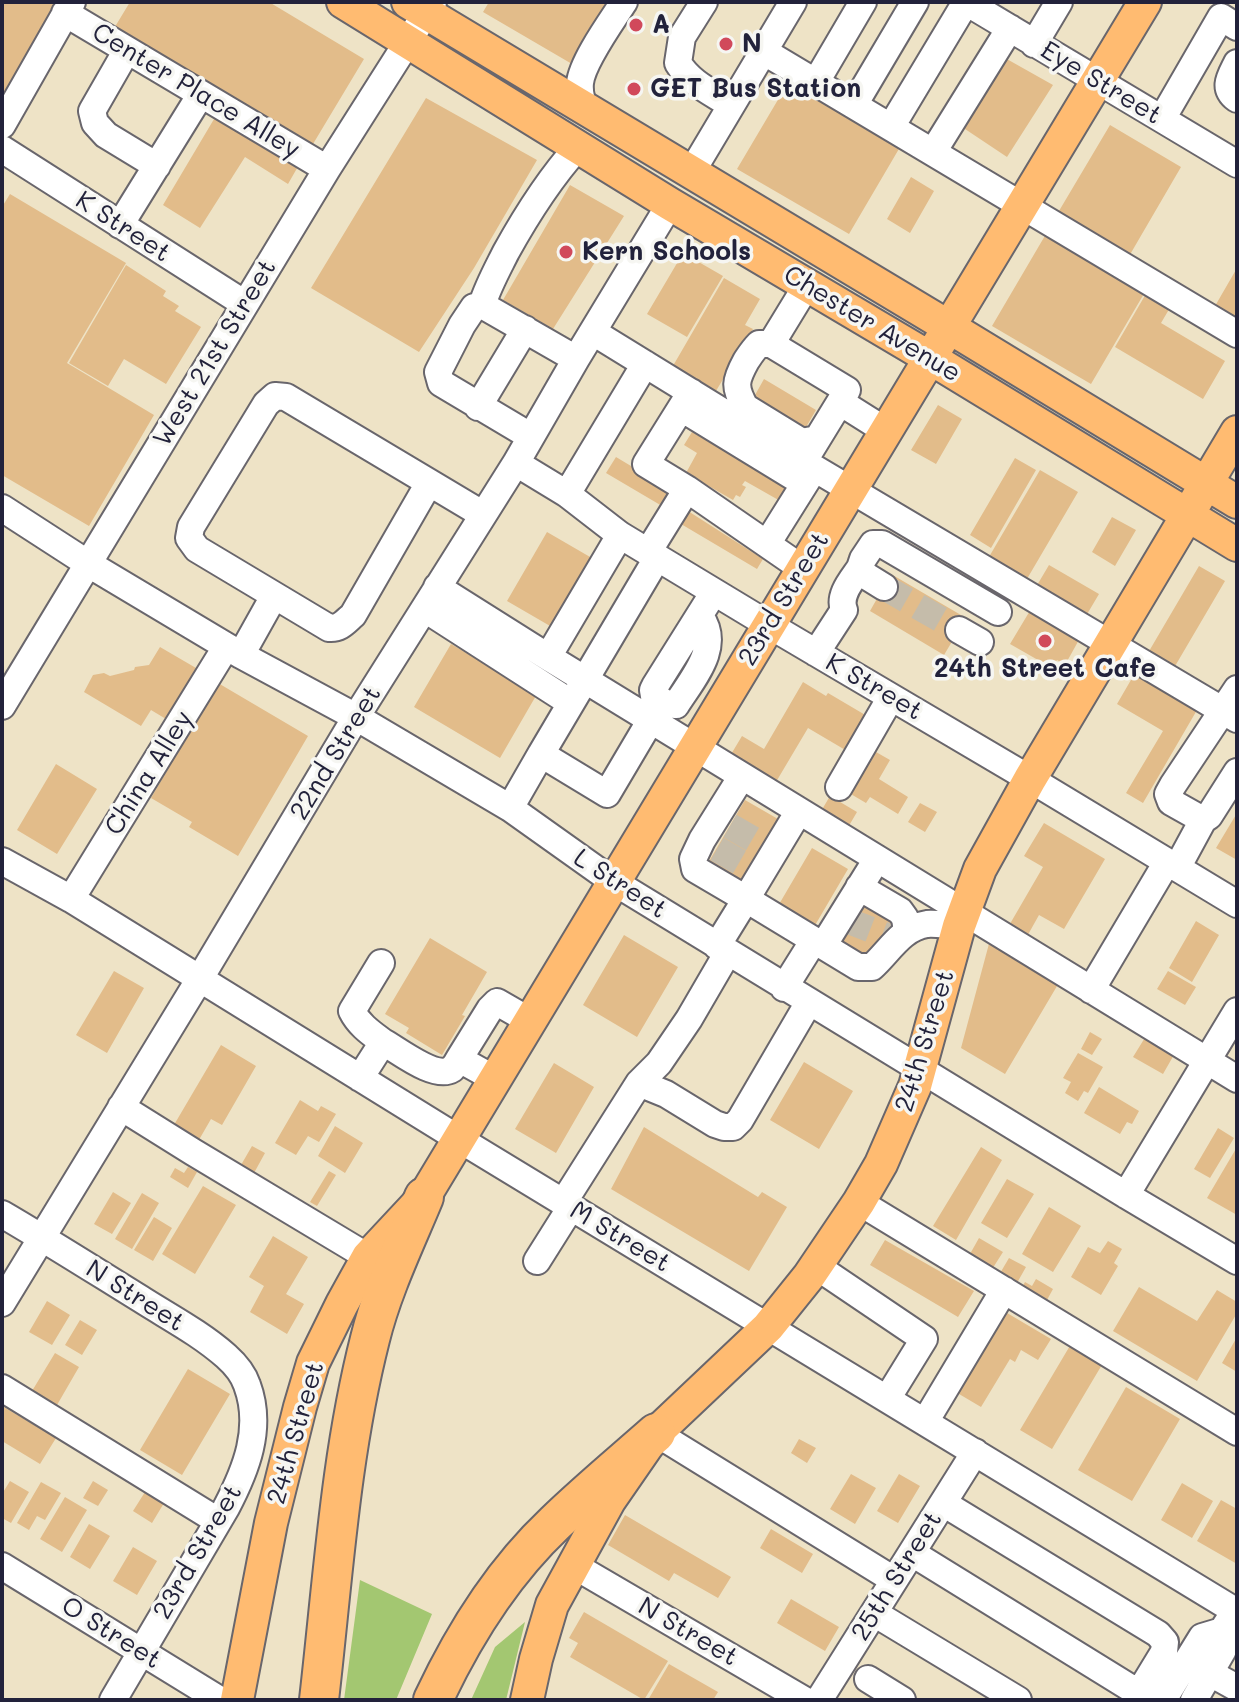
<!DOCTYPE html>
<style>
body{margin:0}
#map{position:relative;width:1239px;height:1702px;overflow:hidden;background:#eee3c6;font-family:Mali,sans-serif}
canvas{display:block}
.frame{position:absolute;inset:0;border:4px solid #22223b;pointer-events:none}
</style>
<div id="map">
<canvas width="1239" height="1702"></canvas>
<div class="frame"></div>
</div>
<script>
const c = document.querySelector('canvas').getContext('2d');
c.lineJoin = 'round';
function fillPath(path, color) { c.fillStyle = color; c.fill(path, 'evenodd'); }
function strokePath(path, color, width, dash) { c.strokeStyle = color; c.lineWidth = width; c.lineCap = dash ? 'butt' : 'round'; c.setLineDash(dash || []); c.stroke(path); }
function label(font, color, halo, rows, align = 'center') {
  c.font = font + ' Mali,sans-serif'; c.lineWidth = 7; c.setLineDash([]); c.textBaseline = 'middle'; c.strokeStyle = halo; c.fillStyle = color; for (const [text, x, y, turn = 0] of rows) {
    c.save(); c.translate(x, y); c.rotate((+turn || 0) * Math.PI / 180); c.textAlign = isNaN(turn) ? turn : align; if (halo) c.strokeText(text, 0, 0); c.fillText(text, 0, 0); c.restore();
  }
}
const green = new Path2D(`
 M360 1580 432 1614 396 1700H344Z
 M525 1622 506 1700H471L495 1647Z`);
const building = new Path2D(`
 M2 2H59L2 97Z
 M130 2H269L364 59 307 154 110 35Z
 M489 2H608L572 64 483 12Z
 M1005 58 1053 85 1007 157 962 127Z
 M792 76 903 142 849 234 737 169Z
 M426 98 537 160 474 268 419 352 311 288Z
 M217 114 300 163 288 184 245 157 200 228 163 205Z
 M1110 125 1181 167 1128 258 1056 216Z
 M911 177 934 191 910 233 887 219Z
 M570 185 624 216 553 329 503 300Z
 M10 194 126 263 67 363 154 415 89 526 2 475V207Z
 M1046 234 1145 292 1091 384 992 326Z
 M683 253 723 276 687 337 647 314Z
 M126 265 166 291 163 296 179 306 175 311 201 327 166 384 124 359 108 386 69 363Z
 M1237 268V329L1211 313Z
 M724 278 760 299 745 325 753 329 713 396 670 371Z
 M1147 292 1171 306 1161 323 1225 361 1203 399 1115 347Z
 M764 379 816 410 802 434 750 404Z
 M938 405 962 419 936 464 911 450Z
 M692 432 789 489 782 502 745 481 742 485 746 487 740 497 736 495 733 500 686 473 697 453 684 445Z
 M616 457 671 490 662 506 606 473Z
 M1015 458 1036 470 991 548 970 535Z
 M1040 470 1078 492 1024 584 986 562Z
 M688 511 763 559 757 569 681 524Z
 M1112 517 1136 530 1115 566 1092 552Z
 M547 532 597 561 557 630 507 601Z
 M1049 565 1099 594 1083 621 1033 592Z
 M1199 566 1225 581 1171 673 1145 658Z
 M891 574 966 618 944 655 870 611Z
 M1031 609 1080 638 1065 665 1057 660 1052 668 1010 644Z
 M451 644 537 694 500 758 414 707Z
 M160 647 196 668 166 719 151 710 141 726 84 692 93 675 104 673 110 676 134 670 135 667 149 665Z
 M1135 673 1197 710 1143 803 1126 793 1163 731 1117 704Z
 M803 682 826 696 828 693 867 716 847 751 808 728 773 787 727 761 742 736 764 749Z
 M218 683 308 736 238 856 189 827 192 822 151 798Z
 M869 748 890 760 879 779 908 797 898 814 870 797 866 803 844 790Z
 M56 764 97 789 57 854 17 830Z
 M830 796 857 812 847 829 820 813Z
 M745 800 778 819 739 887 705 868Z
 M920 803 937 812 925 832 908 822Z
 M1237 813V860L1216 848Z
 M1044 823 1105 859 1064 929 1039 915 1025 940 1007 929 1043 867 1024 856Z
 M812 848 848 869 814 927 778 906Z
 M860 897 897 919 869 966 832 944Z
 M1196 921 1219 935 1192 982 1169 968Z
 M624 935 678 967 637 1037 583 1005Z
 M430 938 487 972 462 1015 465 1016 442 1055 406 1033 409 1028 385 1014Z
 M990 940 1060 981 1005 1074 961 1048Z
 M114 971 144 988 107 1053 76 1035Z
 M1168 971 1196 987 1185 1005 1157 989Z
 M1090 1032 1102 1039 1092 1055 1081 1049Z
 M1146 1036 1175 1053 1163 1074 1133 1057Z
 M221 1045 256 1066 222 1125 211 1119 196 1145 171 1130Z
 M1078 1053 1103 1067 1088 1093 1084 1091 1078 1101 1065 1093 1071 1082 1063 1078Z
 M804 1062 853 1091 819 1149 770 1120Z
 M554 1063 594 1087 556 1153 515 1129Z
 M1099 1087 1139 1111 1132 1124 1127 1122 1120 1134 1084 1113Z
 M300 1100 318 1111 321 1106 336 1114 319 1142 308 1136 296 1155 275 1143Z
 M335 1126 363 1143 345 1173 318 1156Z
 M644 1127 758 1197 762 1192 787 1207 749 1271 611 1189Z
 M1218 1128 1234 1138 1210 1178 1194 1169Z
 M252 1146 265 1153 254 1173 241 1165Z
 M981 1147 1002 1160 956 1240 933 1226Z
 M1237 1147V1215L1207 1198Z
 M188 1167 197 1172 188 1188 170 1177 175 1168 184 1173Z
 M329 1171 336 1175 317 1206 310 1202Z
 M1007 1179 1034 1194 1007 1238 981 1223Z
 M203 1186 236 1205 195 1274 162 1254Z
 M113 1192 131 1203 112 1234 94 1224Z
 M142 1193 159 1203 132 1249 115 1239Z
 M1049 1207 1081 1226 1053 1272 1022 1254Z
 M154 1217 172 1228 153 1261 134 1250Z
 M273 1236 308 1257 286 1294 304 1304 287 1334 250 1312 264 1286 249 1277Z
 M979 1238 1003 1252 989 1274 966 1261Z
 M885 1240 974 1291 958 1317 870 1265Z
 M1108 1241 1122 1249 1114 1263 1118 1266 1101 1295 1071 1277 1088 1247 1100 1253Z
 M1009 1258 1026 1267 1013 1290 996 1280Z
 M1036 1279 1053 1289 1042 1309 1018 1295 1025 1282 1032 1286Z
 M1139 1287 1197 1321 1217 1290 1237 1302V1313L1197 1381 1113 1331Z
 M47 1301 70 1315 52 1345 29 1332Z
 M1002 1310 1051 1339 1038 1360 1021 1350 1015 1362 1010 1359 981 1407 954 1391Z
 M80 1320 97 1330 82 1355 65 1345Z
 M1237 1337V1372L1222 1363Z
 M1071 1344 1103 1363 1052 1449 1020 1430Z
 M55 1353 79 1367 57 1405 32 1391Z
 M188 1369 230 1394 182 1475 140 1450Z
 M1126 1387 1180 1419 1132 1501 1078 1470Z
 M2 1406 56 1438 40 1464 2 1441Z
 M799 1439 816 1448 807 1463 791 1453Z
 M851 1474 876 1488 855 1524 830 1509Z
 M899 1474 920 1486 898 1523 877 1511Z
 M10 1481 29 1492 11 1523 2 1518V1494Z
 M93 1481 108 1490 98 1506 83 1498Z
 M41 1482 61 1493 45 1520 37 1516 29 1530 17 1523Z
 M1182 1483 1213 1501 1192 1538 1161 1520Z
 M145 1492 164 1503 152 1523 133 1511Z
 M65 1497 87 1510 62 1552 40 1539Z
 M1221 1500 1237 1509V1564L1197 1541Z
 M625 1515 731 1577 718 1598 674 1573 669 1581 608 1545Z
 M89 1524 110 1536 90 1569 70 1557Z
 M771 1529 813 1554 802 1573 760 1548Z
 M133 1547 157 1561 137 1595 113 1581Z
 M791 1599 839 1627 825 1651 777 1623Z
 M584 1612 668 1661 644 1700 570 1657 578 1643 569 1638Z
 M669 1664 718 1692 713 1700H648Z`);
const minorTunnel = new Path2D(`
 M884 587 959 630
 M730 826 763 845
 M717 849 750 868
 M846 920 887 936`);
const minor = new Path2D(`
 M704 2 682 37 678 63C690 83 711 92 731 105
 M65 13 327 169
 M1034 44 1059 2
 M127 50 92 111 95 123 106 135 157 166
 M763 51 1237 334
 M1237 63C1230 77 1222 88 1237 99
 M816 82 863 2
 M854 105 915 2
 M585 109C581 100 579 93 580 83 582 62 611 22 624 2
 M1162 119 1221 17 1237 27
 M2 125 72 2
 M891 127 966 2 1237 164
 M2 149 245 304
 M933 152 1010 28
 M691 173 793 2
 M120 225 201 94
 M807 285 771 344 847 390 840 402
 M482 305C488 286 497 270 506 252 527 214 549 179 578 147
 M593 332 814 468 1237 719
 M771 344H759C753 350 750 355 746 361 735 381 734 387 745 407L802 442 817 439
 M691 392 646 464 687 489 803 569
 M478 407 525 329
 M681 408 802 482
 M530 436 441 383 438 372 462 325 474 307 482 305 576 359
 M810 451 840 402 886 431
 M516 463 567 494 620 535 769 625 1030 779 1237 904
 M429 483 353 615C345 622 340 629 329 628L197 549 189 538 191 527 266 404 275 396 286 397 482 514
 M567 494 645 364
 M2 508 87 563 241 655 356 717 510 808 614 882 1126 1195 1237 1261
 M767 544 814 469
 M648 552 687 489
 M657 558 541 754 607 794 662 701
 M437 587 548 657 1237 1079
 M884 587 863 574 860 568 863 559 873 544H882L998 612
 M425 609 571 703
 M700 616C722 647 693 678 676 705L667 704 654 696 653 690 655 686 714 592
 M959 630 980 642
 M816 653 844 610C838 595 852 580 860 568
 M241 655 274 596
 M548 657 620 535
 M1237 689 1173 785 1168 794 1171 802 1203 820 1209 816 1237 772
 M2 706 327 169 433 2
 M742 776 702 840 693 859 695 869 746 899 799 811
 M839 787 891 697
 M510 808 541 754
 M2 861 71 899 459 1139 1237 1612
 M1177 868 1203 820
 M859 887 900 911 905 918 907 932
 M71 899 226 647
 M717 946 746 899 858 967H872C889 952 901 928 927 924 937 923 949 926 959 926
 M823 946 877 859
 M381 963 352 1011C359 1025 371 1033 383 1042
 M784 988 814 940
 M1091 990 1167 862
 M459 1059 490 1009 497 1002 530 1021
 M360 1078 383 1042C398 1050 435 1080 452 1069 454 1067 458 1061 459 1059L495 1079
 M639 1083 666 1094 715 1124 724 1127H733L740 1120 809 1002
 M121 1107 193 1152 368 1257
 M1126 1195 1237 1011
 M859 1202 1237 1432
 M563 1203 639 1083 659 1063 689 1019 728 952
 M2 1214C50 1242 97 1272 144 1301 171 1318 201 1334 226 1356 235 1364 243 1373 247 1385 263 1428 246 1470 226 1508L113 1700
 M537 1261 571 1207
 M816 1266 924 1339 887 1399
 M2 1303 199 980 356 717 516 463 576 359 670 204
 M2 1388 218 1521
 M925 1422 1004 1290
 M656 1433 894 1580
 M943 1503 1158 1634 1165 1642 1164 1652 1139 1693
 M912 1553 1150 1700
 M573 1565 804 1700
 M2 1566 220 1700
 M874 1613 1018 1700
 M1210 1673 1237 1688
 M868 1679 902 1700
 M819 1700 975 1452
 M1163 1700 1202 1637 1222 1631
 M1194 1700 1223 1650 1222 1631 1235 1611`);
const major = new Path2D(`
 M343 2 670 204 930 358 1237 545
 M408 2 949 327 1237 502
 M237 1700 271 1523 300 1407 313 1363 342 1304 368 1257 424 1197 1145 2
 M527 1700 536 1659 552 1605 609 1501 656 1433 768 1327 809 1276 859 1202 881 1164 915 1086 959 926 980 869 1030 779 1237 432`);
const highway = new Path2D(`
 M319 1700C333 1579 340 1457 370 1339 382 1290 405 1243 424 1197
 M433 1700C463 1636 503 1572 555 1523 587 1492 622 1463 656 1433`);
const markers = [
 [636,25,8,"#d1495b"],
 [726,44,8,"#d1495b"],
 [634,89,8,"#d1495b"],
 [566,252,8,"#d1495b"],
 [1045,641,8,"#d1495b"]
];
const poiNames = [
 ["A",652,25],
 ["N",742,44],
 ["GET Bus Station",650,89],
 ["Kern Schools",582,252],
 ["24th Street Cafe",1045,669,"center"]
];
const streetNames = [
 ["Eye Street",1101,83,31],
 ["Center Place Alley",196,91,31],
 ["K Street",123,227,33],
 ["Chester Avenue",872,324,31],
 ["West 21st Street",215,353,-59],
 ["23rd Street",784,599,-59],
 ["K Street",874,687,30],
 ["22nd Street",336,753,-59],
 ["China Alley",149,773,-58],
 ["L Street",620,884,33],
 ["24th Street",925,1041,-73],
 ["M Street",620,1237,31],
 ["N Street",135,1296,32],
 ["24th Street",296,1433,-74],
 ["23rd Street",198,1552,-60],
 ["25th Street",897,1576,-58],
 ["N Street",688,1632,30],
 ["O Street",111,1633,32]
];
fillPath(green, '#a3c771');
fillPath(building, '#e2bc8a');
strokePath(minorTunnel, '#c5bcaa', 26, [26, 13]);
strokePath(minor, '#69666c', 30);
strokePath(major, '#69666c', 36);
strokePath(highway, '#69666c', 42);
strokePath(minor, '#fff', 26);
strokePath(major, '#ffbb71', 32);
strokePath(highway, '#ffbb71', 38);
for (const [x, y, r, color] of markers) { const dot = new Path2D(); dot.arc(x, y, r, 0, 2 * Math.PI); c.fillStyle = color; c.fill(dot); strokePath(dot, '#f6f6f2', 3); }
label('bold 26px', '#22223b', '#f6f6f2', poiNames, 'left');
label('26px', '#22223b', '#f6f6f2', streetNames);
</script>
